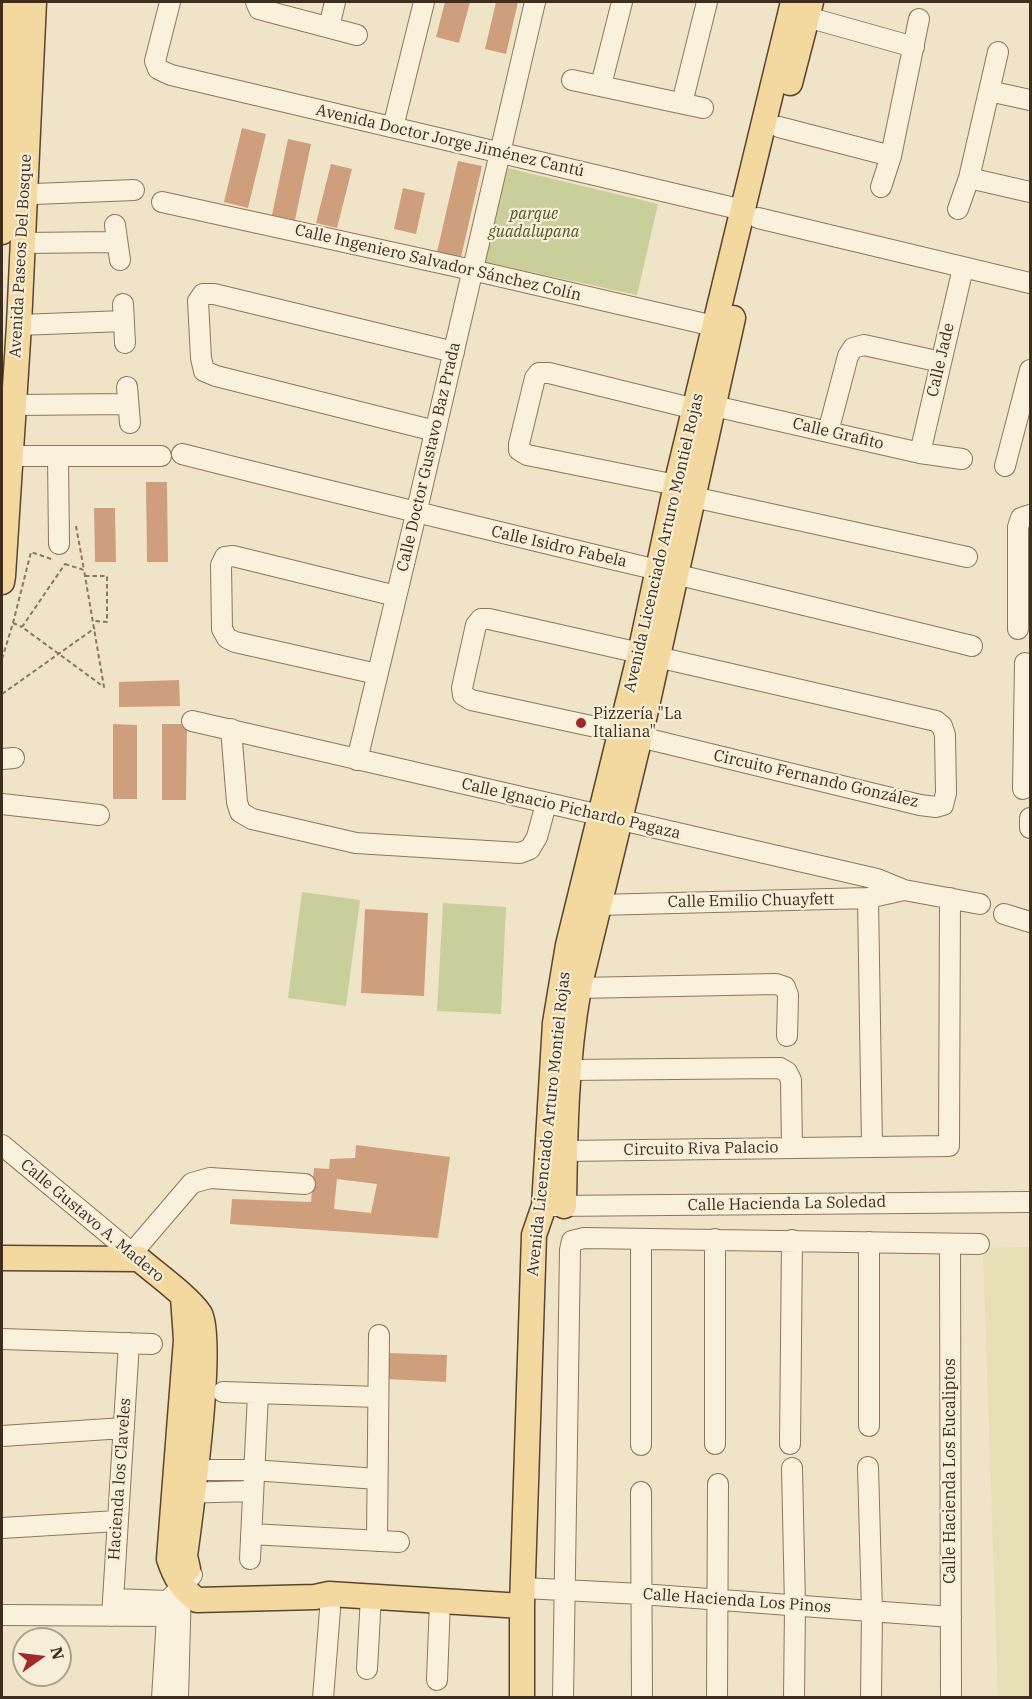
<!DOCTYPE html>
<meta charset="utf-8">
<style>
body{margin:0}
#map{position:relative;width:1032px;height:1699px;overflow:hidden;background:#f0e4c8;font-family:"IBM Plex Serif",serif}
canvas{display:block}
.frame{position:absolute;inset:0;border:3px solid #3d2e20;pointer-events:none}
.north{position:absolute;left:12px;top:1627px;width:60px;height:60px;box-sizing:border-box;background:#f7eed8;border:2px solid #ada18e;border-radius:50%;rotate:76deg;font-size:16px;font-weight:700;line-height:24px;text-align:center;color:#3d2e20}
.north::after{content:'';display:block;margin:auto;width:21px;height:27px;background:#9e2a2b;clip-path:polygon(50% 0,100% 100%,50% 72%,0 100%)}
</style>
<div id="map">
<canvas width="1032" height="1699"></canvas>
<div class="frame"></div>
<div class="north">N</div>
</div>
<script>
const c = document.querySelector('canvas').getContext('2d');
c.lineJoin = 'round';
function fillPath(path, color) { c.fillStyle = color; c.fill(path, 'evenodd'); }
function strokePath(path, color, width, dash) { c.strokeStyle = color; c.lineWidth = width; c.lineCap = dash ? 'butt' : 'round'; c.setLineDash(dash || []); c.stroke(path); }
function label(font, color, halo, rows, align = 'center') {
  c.font = font + ' "IBM Plex Serif",serif'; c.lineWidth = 4.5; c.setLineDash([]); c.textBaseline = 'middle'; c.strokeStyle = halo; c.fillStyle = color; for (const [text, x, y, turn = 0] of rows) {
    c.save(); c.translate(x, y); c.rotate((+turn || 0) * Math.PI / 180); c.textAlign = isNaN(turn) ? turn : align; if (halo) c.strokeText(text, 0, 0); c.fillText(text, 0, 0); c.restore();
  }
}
const farmland = new Path2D(`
 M1030 1247V1697H998L983 1248Z`);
const green = new Path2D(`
 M499 166 658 204 637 295 476 260Z
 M302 892 360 900 346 1006 288 998Z
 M443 903 506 907 501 1014 437 1011Z`);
const building = new Path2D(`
 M445 2H470L459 43 436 37Z
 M496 2H518L506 54 485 49Z
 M242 128 266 134 248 208 224 202Z
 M288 139 311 144 295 220 272 215Z
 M458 161 482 166 461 257 437 252Z
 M331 164 352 169 337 228 316 223Z
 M403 188 425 193 416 234 394 229Z
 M146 482H167L168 562H147Z
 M94 508H115L116 562H95Z
 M179 680 180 706 119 707V682Z
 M113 724 137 725V799H113Z
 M162 724H187L186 800H162Z
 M365 909 428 913 424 996 361 993Z
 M356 1145 450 1157 438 1238 230 1224 232 1199 311 1202 314 1168 329 1169 330 1159 355 1158ZM337 1179 377 1184 371 1213 334 1209Z
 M388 1353 447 1355 446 1382 386 1379Z`);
const path = new Path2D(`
 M76 526 84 570
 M65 564 84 570 104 687 22 627Z
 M85 576H107V622L94 621
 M13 623 31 552 54 560
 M2 659 13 623 22 627
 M2 694 95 628`);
const minor = new Path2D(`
 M170 2 155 61 158 69 171 75 743 210
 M256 2 259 9 357 35
 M807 17 914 47
 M329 27 335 2
 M572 80 703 108
 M601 85 622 2
 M989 91 1030 100
 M682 103 707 2
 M393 127 424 2
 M779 127 891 156
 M969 178 1030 192
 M881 187 891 156 919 19
 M10 195 134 190
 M162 202 472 270 714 326
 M958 209 969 178 998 52
 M758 218 1030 283
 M115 225 120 260
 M23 243 117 242
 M123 304 125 343
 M19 325 124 321
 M127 387 130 423
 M14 405 128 404
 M714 406 920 453 962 459
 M435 431 216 376 204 371 201 358 198 301 203 294H214L454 352
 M828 432 848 356 853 348 864 345 941 362
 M920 453 963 268
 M182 454C445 521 709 581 972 646
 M2 456H161
 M58 456 59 544
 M1005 466 1030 370
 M676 485 527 455 519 450V444L535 378 539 373H549L695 409
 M693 497 967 557
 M1018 629V527L1021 518 1030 515
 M377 674 235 642 227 638 222 629 221 565 225 557 233 556 396 596
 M192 721 877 879 904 890 980 904
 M231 729 237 802 240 812 252 819 356 843 520 853 530 849 537 837 546 804
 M619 732 471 700 463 695 462 688 476 625 481 619H489L640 653
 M640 737 920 805 936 807 943 805 946 793 945 735 942 726 936 721 657 657
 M2 759 14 758
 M357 760 416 514 535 2
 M1023 789 1025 663
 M2 804 99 815
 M1030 818V828
 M868 898 872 1146
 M598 905 868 898 904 890
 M1004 914 1030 922
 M579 988 776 984 785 987 788 995 787 1036
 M568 1070 780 1068 787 1072 791 1080 792 1148
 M2 1145 139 1259
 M565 1151 949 1146 950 898
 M550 1206 1030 1202
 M950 1244 951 1698
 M132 1253 192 1183 210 1178 305 1184
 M2 1339 152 1344
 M223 1392 378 1397
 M869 1426V1242
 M2 1436 124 1428
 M715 1444V1239
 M790 1444 792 1240
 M641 1445V1240
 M868 1467 872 1611 871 1698
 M792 1468 795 1606 794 1698
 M182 1470H253L377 1479
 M641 1492 642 1698
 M180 1493 252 1491
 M2 1528 117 1521
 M251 1534 399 1542
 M377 1541 379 1335
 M250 1559 258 1394
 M524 1588 641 1594 951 1617
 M113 1599 168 1601
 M2 1615 166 1616
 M112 1616 129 1343
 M367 1669 371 1596
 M437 1680 440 1601
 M162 1698 168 1601 192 1575
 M178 1698 181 1585
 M323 1698 330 1610 329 1594
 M563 1698 570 1250 572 1241 584 1238 979 1244
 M717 1698 718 1484`);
const major = new Path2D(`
 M790 83 811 2
 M2 232 11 2
 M2 582 3 576 19 325 34 2
 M564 1206C565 1133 566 1060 579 988L640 737 733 318
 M2 1258 139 1259C155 1273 189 1297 200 1314 215 1340 190 1518 185 1556L188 1569
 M183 1297 186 1340 169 1559C175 1577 182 1589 197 1600L315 1597 329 1594 522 1606
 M522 1698V1606L534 1235 544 1206 555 1023 568 945 640 653 676 485 793 2`);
const markers = [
 [581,723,6,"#9e2a2b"]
];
const streetNames = [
 ["Avenida Doctor Jorge Jiménez Cantú",450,141,13],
 ["Avenida Paseos Del Bosque",21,256,-87],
 ["Calle Ingeniero Salvador Sánchez Colín",438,263,13],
 ["Calle Jade",941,360,-77],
 ["Calle Grafito",838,434,13],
 ["Calle Doctor Gustavo Baz Prada",429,457,-77],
 ["Avenida Licenciado Arturo Montiel Rojas",664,543,-77],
 ["Calle Isidro Fabela",559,547,13],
 ["Circuito Fernando González",816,779,13],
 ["Calle Ignacio Pichardo Pagaza",571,809,13],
 ["Calle Emilio Chuayfett",751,901,-1],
 ["Avenida Licenciado Arturo Montiel Rojas",549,1124,-84],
 ["Circuito Riva Palacio",701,1149,-1],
 ["Calle Hacienda La Soledad",787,1204,-1],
 ["Calle Gustavo A. Madero",92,1221,40],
 ["Calle Hacienda Los Eucaliptos",950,1471,-90],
 ["Hacienda los Claveles",120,1479,-86],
 ["Calle Hacienda Los Pinos",737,1601,4]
];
const parkNames = [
 ["parque",534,214],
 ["guadalupana",534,232]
];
const poiNames = [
 ["Pizzería \"La",593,714],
 ["Italiana\"",593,732]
];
fillPath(farmland, '#e6deb5');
fillPath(green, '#c9cf9b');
fillPath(building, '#cf9f7d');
strokePath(minor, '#8d765c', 22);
strokePath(major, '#5b4430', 27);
strokePath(path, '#8d765c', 2, [4.5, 3]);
strokePath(minor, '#faf1dc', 20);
strokePath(major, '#f3d9a0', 24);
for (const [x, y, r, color] of markers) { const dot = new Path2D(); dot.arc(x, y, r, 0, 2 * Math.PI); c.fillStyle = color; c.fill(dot); strokePath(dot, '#f7eed8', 2); }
label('16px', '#3d2e20', '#f7eed8', streetNames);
label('italic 16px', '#4d5a26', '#f7eed8', parkNames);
label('16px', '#3d2e20', '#f7eed8', poiNames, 'left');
</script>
